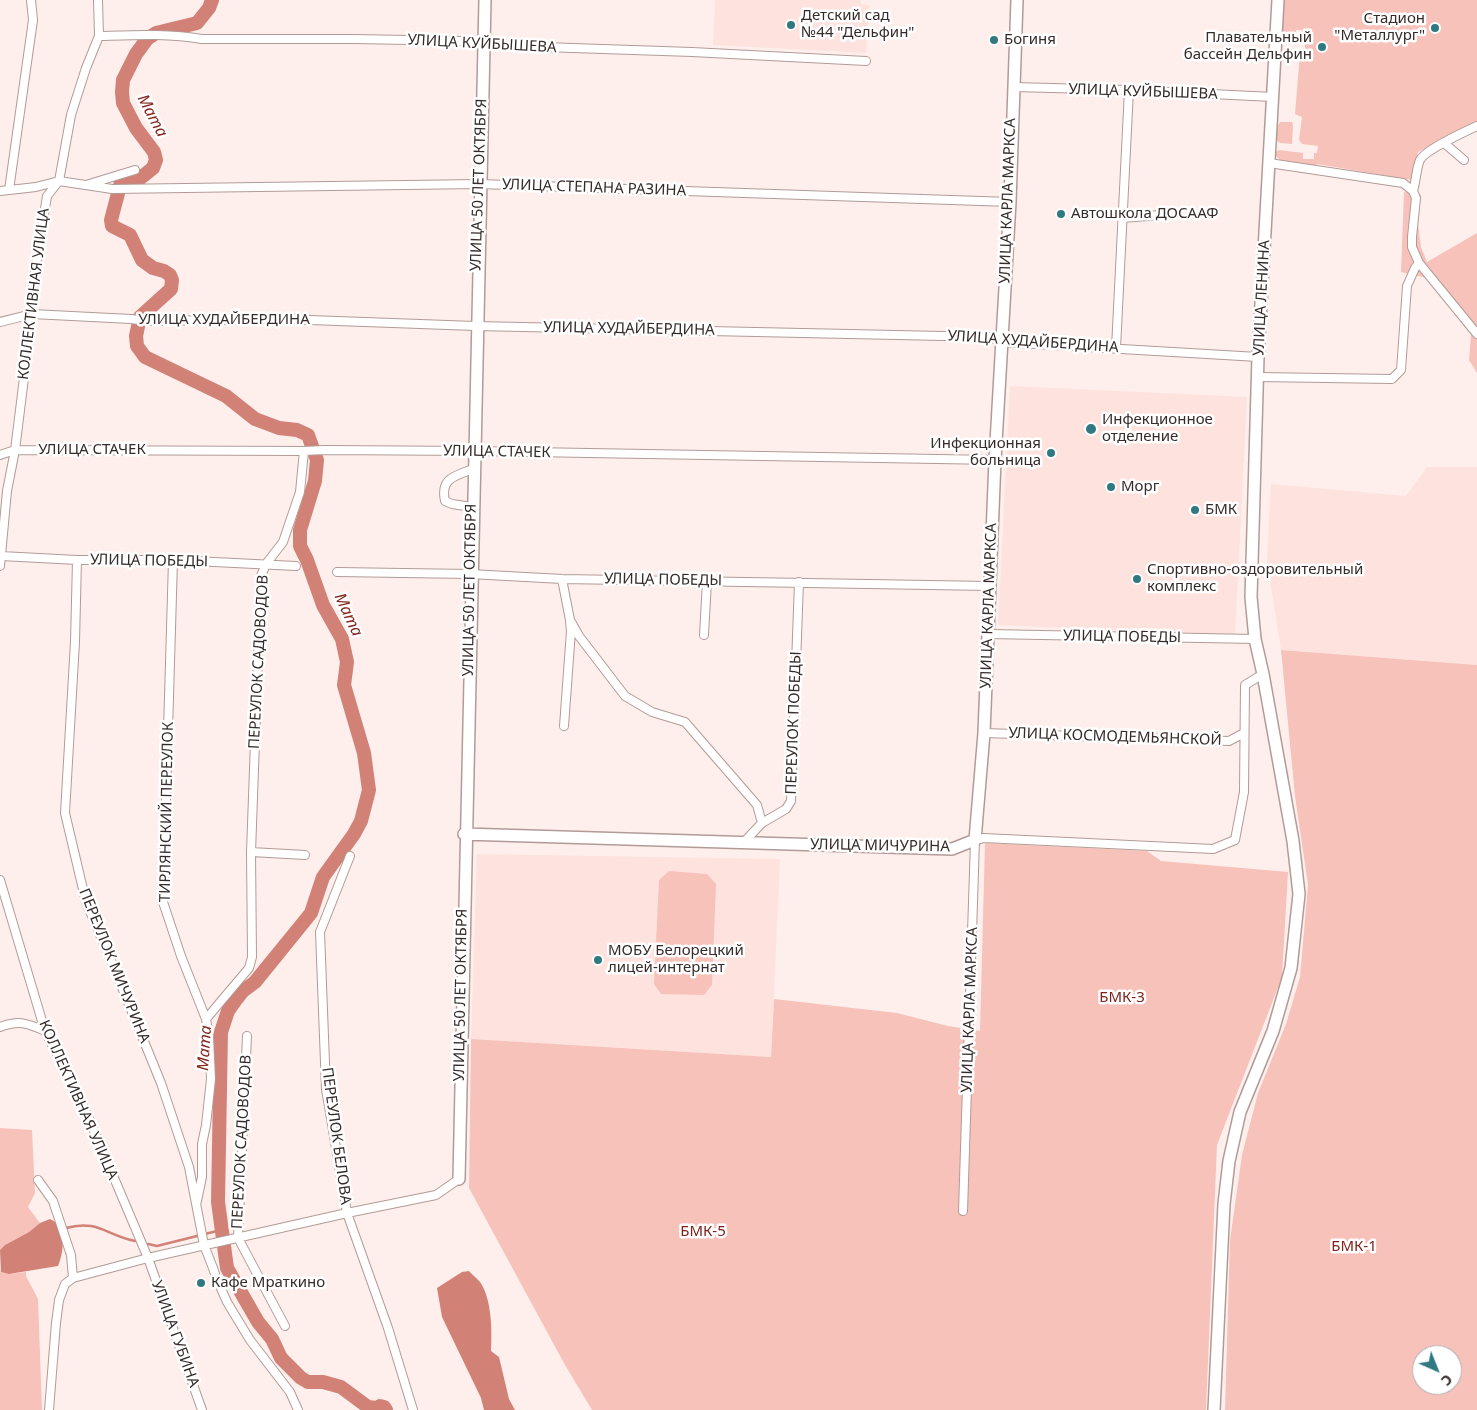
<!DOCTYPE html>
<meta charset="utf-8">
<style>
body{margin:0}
#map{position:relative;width:1477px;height:1410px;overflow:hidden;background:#feefec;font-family:"Noto Sans",sans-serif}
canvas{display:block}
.north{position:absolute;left:1412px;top:1345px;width:50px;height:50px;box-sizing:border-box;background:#fff;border:1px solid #aeaaaa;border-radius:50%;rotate:136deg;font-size:14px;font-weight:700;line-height:20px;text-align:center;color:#352b2a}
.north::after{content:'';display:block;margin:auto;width:18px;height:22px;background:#307882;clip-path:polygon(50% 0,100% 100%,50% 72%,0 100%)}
</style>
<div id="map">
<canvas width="1477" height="1410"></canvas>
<div class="north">С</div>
</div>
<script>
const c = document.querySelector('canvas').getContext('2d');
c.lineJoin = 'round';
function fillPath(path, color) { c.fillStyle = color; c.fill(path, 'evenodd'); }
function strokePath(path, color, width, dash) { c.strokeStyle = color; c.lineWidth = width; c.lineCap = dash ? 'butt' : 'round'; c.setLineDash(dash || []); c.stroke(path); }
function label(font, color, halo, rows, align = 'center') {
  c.font = font + ' "Noto Sans",sans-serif'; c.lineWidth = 5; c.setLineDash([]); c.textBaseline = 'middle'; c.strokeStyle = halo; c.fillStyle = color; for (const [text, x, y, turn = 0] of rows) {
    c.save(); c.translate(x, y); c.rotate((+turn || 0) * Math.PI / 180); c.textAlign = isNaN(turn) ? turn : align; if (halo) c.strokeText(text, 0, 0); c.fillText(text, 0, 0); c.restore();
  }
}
const built = new Path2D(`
 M715 0H861V4L869 5 866 53 713 45Z
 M1010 386 1247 397 1235 636 998 625Z
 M1427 467H1477V665L1281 650 1267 561 1271 484 1406 496Z
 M477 854 780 859 771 1057 471 1039Z`);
const green = new Path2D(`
 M1284 0H1477V123L1418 152 1412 180 1317 164 1316 167 1280 160 1276 156V152L1279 150 1303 153V159H1314V153H1317L1318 146 1302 144 1299 140 1302 117 1295 114 1300 53 1305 51V44H1302L1300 41 1302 30H1296V35L1284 34 1282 33Z
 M1280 122H1292L1293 125 1292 144 1280 143 1276 140 1278 125Z
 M1404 192 1421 195 1418 224 1421 247 1427 262 1477 233V373L1469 360 1471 335 1427 278 1401 272Z
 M1281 650 1477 665V1410H1225L1230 1240 1242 1155 1258 1093 1286 1024 1300 977 1308 885 1295 796ZM1422 1355H1452V1385H1422Z
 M985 843 1147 851 1161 861 1288 872 1282 977 1217 1145 1206 1410H592L565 1365 469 1188 471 1039 771 1057 774 999 897 1013 948 1026 980 1031Z
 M669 871 707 874 716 884 712 985 704 995 661 994 654 984 659 880Z
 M0 1128 32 1130 35 1193 28 1207 40 1223 29 1232 5 1245 0 1250Z
 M0 1269 1 1272 9 1274 26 1272V1276L38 1299 42 1410H0Z`);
const water = new Path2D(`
 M50 1219C53 1221 56 1222 57 1224 66 1235 63 1254 58 1266L9 1274 1 1272 0 1250 5 1245 29 1232 40 1223Z
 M469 1271C472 1275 477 1278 480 1282 492 1299 492 1331 491 1351L499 1357 509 1399 515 1410H484L481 1398 442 1317 437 1288 462 1272Z`);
const stream = new Path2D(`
 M66 1228C98 1219 107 1236 135 1241
 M148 1244 157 1246 221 1230`);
const river = new Path2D(`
 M212 0 209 8 197 23 156 33 147 39 136 54 123 80 122 92 123 103 136 128 154 152 156 160 153 168 138 180H133L129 179 121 182 111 220 112 226 130 235 142 260 153 268 164 271 170 275 172 280 171 289 140 317 136 336 137 346 145 357 226 396 255 419 279 428 297 430 308 435 317 460 315 481 300 530V546L307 560 323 605 342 639 347 662 344 685 364 753 369 790 361 821 354 834 323 877 311 913 307 918 255 982 243 991 235 1001 228 1011 221 1032 218 1202 227 1268 258 1322 272 1339 281 1358 301 1378 308 1382H323L341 1387 368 1407 377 1408 380 1406 384 1407 386 1410`);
const street = new Path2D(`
 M99 36C133 35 168 33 202 39H353L463 41 483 45 692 52 866 61
 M1013 87 1129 90 1273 97
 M1444 143 1464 160
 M1269 163 1403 183 1413 191 1416 198 1412 237V247L1419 263 1477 334
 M86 185 135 170
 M9 190 33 20 31 0
 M0 191 36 187 59 181 112 189 479 184 1010 202
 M1413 191C1416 182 1416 169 1420 160 1425 150 1466 131 1477 126
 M1123 218 1171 214
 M0 322 32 314 131 319 146 321 282 319 475 326 990 337 1002 342 1258 357
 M1116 348 1129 90
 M1258 377 1392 379 1401 370 1407 286 1415 268 1419 263
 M0 455 15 450 304 451 324 450 473 451 995 460
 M472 507 452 504 445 501C440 478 455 476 473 469
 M1 556 77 560H173L296 566
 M77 560 75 642 65 813 86 902 110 958 161 1083 189 1167 204 1245 213 1268 216 1277 227 1302 250 1340 290 1392 298 1410
 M173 560 163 902 181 956 206 1019 209 1037 211 1079 206 1125 202 1144V1177L197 1201
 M0 566 7 491 15 450 32 314 33 284 47 196 59 181 71 115 86 68 99 36 98 0
 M337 572 470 574 562 579 990 586
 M562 579 570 620 579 636 625 696 652 712 685 722 757 805 762 823
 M988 634 1255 639
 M704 635 707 581
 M564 726 571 631 570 622
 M984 733 1229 741 1244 733
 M744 842 762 823 786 809 791 801 799 582
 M251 852 305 855
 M350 856 320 932 326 1089 347 1213 388 1328 413 1410
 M0 880 45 1031 84 1107 148 1258 202 1410
 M206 1019 249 968 252 957 251 852 261 576 266 564 283 542 300 492 304 451
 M0 1027C19 1020 27 1023 45 1031
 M247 1036 238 1238 285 1326
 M38 1180 53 1201 71 1255 73 1278
 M963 1211 975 840 984 838 1213 849 1235 840 1244 792 1245 685 1263 674
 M49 1410 56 1323 59 1300 65 1284 73 1278 148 1258 347 1213 436 1195 459 1179`);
const secondary = new Path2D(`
 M464 834 952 849 975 840 984 733 995 460 1010 202 1017 0
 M459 1179C465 786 473 393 485 0
 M1214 1410 1224 1204 1229 1161 1240 1112 1273 1031 1291 968 1299 894 1293 841 1263 674 1255 639 1251 597 1258 357 1278 0`);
const markers = [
 [791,25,5,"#307882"],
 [1435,28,5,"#307882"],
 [994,40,5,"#307882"],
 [1322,47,5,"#307882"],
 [1061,214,5,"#307882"],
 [1091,429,6,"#307882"],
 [1051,453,5,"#307882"],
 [1111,487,5,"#307882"],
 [1195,510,5,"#307882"],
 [1137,579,5,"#307882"],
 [598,960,5,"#307882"],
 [201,1283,5,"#307882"]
];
const poiNames = [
 ["Детский сад",801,16],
 ["№44 \"Дельфин\"",801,33],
 ["Стадион",1425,19,"right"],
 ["\"Металлург\"",1425,36,"right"],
 ["Плавательный",1312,38,"right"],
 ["бассейн Дельфин",1312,55,"right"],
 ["Богиня",1004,40],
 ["Автошкола ДОСААФ",1071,214],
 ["Инфекционное",1102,420],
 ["отделение",1102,437],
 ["Инфекционная",1041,444,"right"],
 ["больница",1041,461,"right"],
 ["Морг",1121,487],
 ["БМК",1205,510],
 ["Спортивно-оздоровительный",1147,570],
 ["комплекс",1147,587],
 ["МОБУ Белорецкий",608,951],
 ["лицей-интернат",608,968],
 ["Кафе Мраткино",211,1283]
];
const streetNames = [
 ["УЛИЦА КУЙБЫШЕВА",482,44,3],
 ["УЛИЦА КУЙБЫШЕВА",1143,92,2],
 ["УЛИЦА 50 ЛЕТ ОКТЯБРЯ",479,185,-88],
 ["УЛИЦА СТЕПАНА РАЗИНА",594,188,2],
 ["УЛИЦА КАРЛА МАРКСА",1008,201,-88],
 ["КОЛЛЕКТИВНАЯ УЛИЦА",34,294,-83],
 ["УЛИЦА ЛЕНИНА",1262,298,-87],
 ["УЛИЦА ХУДАЙБЕРДИНА",224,320],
 ["УЛИЦА ХУДАЙБЕРДИНА",629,329,1],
 ["УЛИЦА ХУДАЙБЕРДИНА",1033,342,4],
 ["УЛИЦА СТАЧЕК",92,450],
 ["УЛИЦА СТАЧЕК",497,452,1],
 ["УЛИЦА ПОБЕДЫ",149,561,1],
 ["УЛИЦА ПОБЕДЫ",663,580,1],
 ["УЛИЦА 50 ЛЕТ ОКТЯБРЯ",470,590,-89],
 ["УЛИЦА КАРЛА МАРКСА",989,606,-88],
 ["УЛИЦА ПОБЕДЫ",1122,637,1],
 ["ПЕРЕУЛОК САДОВОДОВ",259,662,-87],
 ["ПЕРЕУЛОК ПОБЕДЫ",794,723,-88],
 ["УЛИЦА КОСМОДЕМЬЯНСКОЙ",1115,737,2],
 ["ТИРЛЯНСКИЙ ПЕРЕУЛОК",167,812,-89],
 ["УЛИЦА МИЧУРИНА",880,846,1],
 ["ПЕРЕУЛОК МИЧУРИНА",114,966,68],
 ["УЛИЦА 50 ЛЕТ ОКТЯБРЯ",461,995,-89],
 ["УЛИЦА КАРЛА МАРКСА",970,1010,-88],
 ["КОЛЛЕКТИВНАЯ УЛИЦА",78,1100,66],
 ["ПЕРЕУЛОК БЕЛОВА",336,1136,82],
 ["ПЕРЕУЛОК САДОВОДОВ",242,1142,-87],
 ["УЛИЦА ГУБИНА",175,1334,70]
];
const parkNames = [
 ["БМК-3",1122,998],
 ["БМК-5",703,1232],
 ["БМК-1",1354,1247]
];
const waterNames = [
 ["Мата",152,116,62],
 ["Мата",348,615,65],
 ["Мата",205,1048,-86]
];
fillPath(built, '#fee2de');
fillPath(green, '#f7c2ba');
fillPath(water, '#d28177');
strokePath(stream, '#d28177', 2.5);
strokePath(river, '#d28177', 14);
strokePath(street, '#b29b97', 10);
strokePath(secondary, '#b29b97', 14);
strokePath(street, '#fff', 8);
strokePath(secondary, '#fff', 11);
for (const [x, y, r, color] of markers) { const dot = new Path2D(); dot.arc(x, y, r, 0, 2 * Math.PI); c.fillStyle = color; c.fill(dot); strokePath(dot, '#fff', 2); }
label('15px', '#352b2a', '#fff', poiNames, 'left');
label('15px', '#352b2a', '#fff', streetNames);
label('15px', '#80211b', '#fff', parkNames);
label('italic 16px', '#85251f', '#fff', waterNames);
</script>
